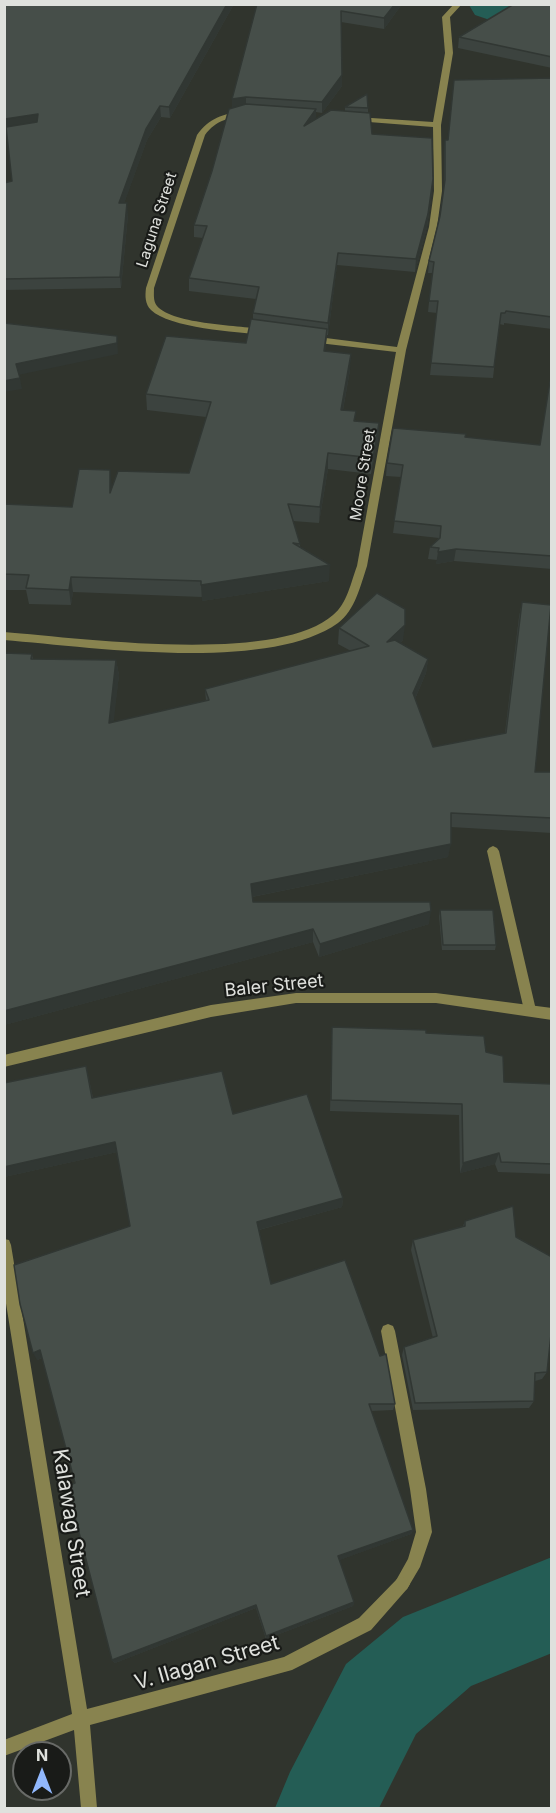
<!DOCTYPE html>
<style>
body{margin:0}
#map{position:relative;width:556px;height:1813px;overflow:hidden;background:#30342d;font-family:Inter,sans-serif}
canvas{display:block}
.frame{position:absolute;inset:0;border:6px solid #dfe1dd;pointer-events:none}
.north{position:absolute;left:12px;top:1741px;width:60px;height:60px;box-sizing:border-box;background:#191b18;border:2px solid #686a67;border-radius:50%;rotate:0deg;font-size:16px;font-weight:700;line-height:24px;text-align:center;color:#dfe1dd}
.north::after{content:'';display:block;margin:auto;width:21px;height:27px;background:#91b8fd;clip-path:polygon(50% 0,100% 100%,50% 72%,0 100%)}
</style>
<div id="map">
<canvas width="556" height="1813"></canvas>
<div class="frame"></div>
<div class="north">N</div>
</div>
<script>
const c = document.querySelector('canvas').getContext('2d');
c.lineJoin = 'round';
function fillPath(path, color) { c.fillStyle = color; c.fill(path, 'evenodd'); }
function strokePath(path, color, width, dash) { c.strokeStyle = color; c.lineWidth = width; c.lineCap = dash ? 'butt' : 'round'; c.setLineDash(dash || []); c.stroke(path); }
function label(font, color, halo, rows, align = 'center') {
  c.font = font + ' Inter,sans-serif'; c.lineWidth = 4.5; c.setLineDash([]); c.textBaseline = 'middle'; c.strokeStyle = halo; c.fillStyle = color; for (const [text, x, y, turn = 0] of rows) {
    c.save(); c.translate(x, y); c.rotate((+turn || 0) * Math.PI / 180); c.textAlign = isNaN(turn) ? turn : align; if (halo) c.strokeText(text, 0, 0); c.fillText(text, 0, 0); c.restore();
  }
}
const river = new Path2D(`
 M532 4 552 11V41L475 15 469 5Z
 M552 1557V1653L471 1686 416 1734 379 1808H275L290 1772 346 1664 403 1617Z`);
const service = new Path2D(`
 M493 846 497 848 499 851 536 1010 534 1014 530 1016 526 1014 524 1010 487 851 489 848Z
 M388 1324 393 1326 395 1331 426 1489 432 1532 420 1567 407 1589 402 1592 397 1589 394 1584 408 1559 416 1532 410 1489 381 1331 383 1326Z`);
const minor = new Path2D(`
 M454 4H462L450 17 453 53 441 125 442 191 437 227 406 350 367 566C361 584 355 611 338 623 268 673 90 647 4 640V632C79 638 277 665 333 615 347 604 351 582 357 566L396 352 310 342 305 339 310 336 397 347 429 227 434 191 433 127 356 121 352 119 356 117 433 122 445 53 442 17Z
 M243 111H246V115C229 118 216 120 205 135L154 288C154 294 153 301 157 306 173 325 242 325 266 330L268 332 263 335C237 332 169 328 151 310 145 304 145 296 146 288L197 135C209 118 223 114 243 111Z
 M4 1239 9 1240 11 1245 87 1709 284 1657 359 1618 397 1579 402 1576 407 1579 410 1584 407 1589 371 1630 292 1670 90 1725 97 1808H81L74 1730 4 1756V1740L72 1714 4 1291Z`);
const tertiary = new Path2D(`
 M296 993H436L552 1008V1020L436 1003H296L211 1017 4 1067V1055L211 1005Z`);
const wall = new Path2D(`
 M4 4H234L170 118 161 117 147 140 124 203 128 215 121 288 4 290V183L12 181 6 127Z
 M257 4H402L384 29 341 22 342 86 322 113 316 112V119L345 111V107L368 108V112L372 134 432 191 427 227 415 272 337 265 328 335H327L325 351 350 370 343 410 356 421 379 423 378 439 371 474 328 469 319 523 293 521 300 544V547L329 581 202 601V597L73 592 71 605 29 604 26 590H4V504L72 507 112 487 189 473 206 417 147 410 146 394 246 343 253 319V313L256 299 189 291V278L203 238 194 237V225L212 171 232 108Z
 M552 4V68L458 48 459 37Z
 M552 78V329L504 323V325L499 324 493 378 430 375 437 313 428 312 432 273H428L429 261 440 216 444 189V152L445 140H448Z
 M550 381H552V569L454 561 436 564 437 560 428 559 430 547 439 538 393 533 401 477 386 476 387 463 465 437 540 445Z
 M522 602 535 772H552V833L451 827 448 857 252 897 253 902 429 924 319 957 313 942 4 1025 32 654 33 659 116 660 119 675 113 722 206 701 205 689 351 651 338 644 339 628 403 640 400 643 428 659 426 673 415 699 433 747 505 733 519 617Z
 M440 910 496 945 495 950H442L439 916Z
 M332 1027 426 1033 486 1052 504 1082 552 1084V1174L498 1172 495 1164 460 1173 459 1115 330 1111Z
 M86 1066 93 1098 233 1114 343 1198 342 1207 259 1230 271 1284 395 1404 393 1410 371 1411 413 1530 411 1534 339 1560 354 1602 353 1606 266 1639 256 1608 115 1663 112 1660 75 1483 42 1358 37 1360 130 1226 117 1152 4 1177V1083Z
 M465 1221 516 1237 547 1372 542 1379 535 1381 534 1401 529 1408 413 1410 402 1355 404 1347 433 1338 411 1250 413 1240 463 1226Z`);
const shadedWall = new Path2D(`
 M227 4H234L170 118 169 107Z
 M395 4H402L384 29V18Z
 M342 75V86L322 113V102Z
 M246 97V108L232 110V99Z
 M160 106 161 117 147 140 120 215 119 203 146 129Z
 M316 109V121L304 126Z
 M38 114 40 125 7 130 5 119Z
 M433 179 427 227 415 272 416 259Z
 M127 203 128 215 121 288 120 277Z
 M338 253 337 265 328 335V323Z
 M327 329 326 345 323 368 324 351Z
 M117 336 118 354 18 375 16 364Z
 M351 354 350 370 340 426 341 410Z
 M20 378 22 389 4 392V381Z
 M379 423 378 439 371 474 373 458Z
 M328 453V469L319 523 320 507Z
 M110 470 112 487 110 493Z
 M456 549 454 561 436 564 438 552Z
 M330 565 329 581 202 601 201 585Z
 M71 577 73 592 71 605 69 590Z
 M405 625 403 640 386 657 387 642Z
 M428 659 426 673 411 708 413 693Z
 M116 660 119 675 112 738 109 723Z
 M451 844 448 857 251 897V884Z
 M431 911 429 924 319 957 320 944Z
 M313 929V942L4 1025V1011Z
 M115 1142 117 1152 4 1177V1167Z
 M499 1153 495 1164 460 1173 463 1163Z
 M343 1198 342 1207 258 1230 257 1222Z
 M40 1350 44 1357 37 1360 33 1353Z
 M413 1530 411 1534 337 1561 338 1556Z
 M354 1602 353 1606 266 1639V1636Z
 M256 1605V1608L115 1663 112 1660Z`);
const building = new Path2D(`
 M4 4H227L169 107 160 106 146 129 119 203H127L120 277 4 279V183L12 181 6 127 37 122 38 114 5 119Z
 M257 4H395L384 18 341 11 342 75 322 102 246 97 232 99Z
 M514 4H552V57L459 37Z
 M552 78V317L506 311 505 313H501L494 367 431 363 438 301H429L434 262 429 261 440 216 445 180V140H448L454 80Z
 M367 94 368 108 345 107Z
 M246 104 316 109 304 126 331 110 370 113 372 134 432 138 433 179 428 214 416 259 338 253 328 323 253 313 259 287 189 278 207 226 194 225 212 171 229 109Z
 M251 319 327 329 324 351 351 354 341 410 356 411 354 421 379 423 373 458 328 453 320 507 288 504 300 544 293 543 330 565 201 585V581L71 577 69 590 26 588 29 575 4 574V504L72 507 79 469 110 470V493L118 471 189 473 211 402 146 394 166 336 246 343Z
 M4 323 117 336V343L16 364 20 378 4 381Z
 M550 381H552V556L456 549 438 552 439 548 430 547 440 538 441 526 394 521 403 465 387 463 393 428 466 434 465 437 540 445Z
 M377 593 405 609V625L387 642 395 640 428 659 413 693 433 747 506 733 522 602 551 605 535 772H552V818L451 813V844L251 884 253 902H430L431 911 320 944 313 929 4 1011V653L32 654 31 659 116 660 109 723 209 700 205 689 369 646 339 628Z
 M440 910H493L496 945H443Z
 M332 1027 426 1030V1033L484 1036 486 1052 503 1056 504 1082 552 1084V1164L501 1162 499 1153 463 1163 462 1104 331 1100Z
 M86 1066 92 1098 222 1071 233 1114 307 1094 343 1198 257 1222 271 1284 345 1260 380 1356 386 1354 395 1404H369L413 1530 338 1556 354 1602 266 1636 256 1605 112 1660 67 1486 75 1483 40 1350 33 1353 20 1304 14 1265 130 1226 115 1142 4 1167V1083Z
 M513 1206 516 1237 552 1257V1325L547 1372 535 1373 534 1401 415 1403 404 1347 437 1336 413 1240 465 1226V1221Z`);
const farStreetnames = [
 ["Laguna Street",157,220,-72],
 ["Moore Street",363,475,-81]
];
const streetNames = [
 ["Baler Street",274,986,-6]
];
const nearStreetnames = [
 ["Kalawag Street",71,1523,81],
 ["V. Ilagan Street",207,1663,-16]
];
fillPath(river, '#245d55');
fillPath(service, '#88834f');
fillPath(minor, '#88834f');
fillPath(tertiary, '#88834f');
fillPath(wall, '#3c433f');
fillPath(shadedWall, '#313733');
fillPath(building, '#464e49');
strokePath(building, '#313733', 1.5);
label('15px', '#dfe1dd', '#191b18', farStreetnames);
label('18px', '#dfe1dd', '#191b18', streetNames);
label('21px', '#dfe1dd', '#191b18', nearStreetnames);
</script>
